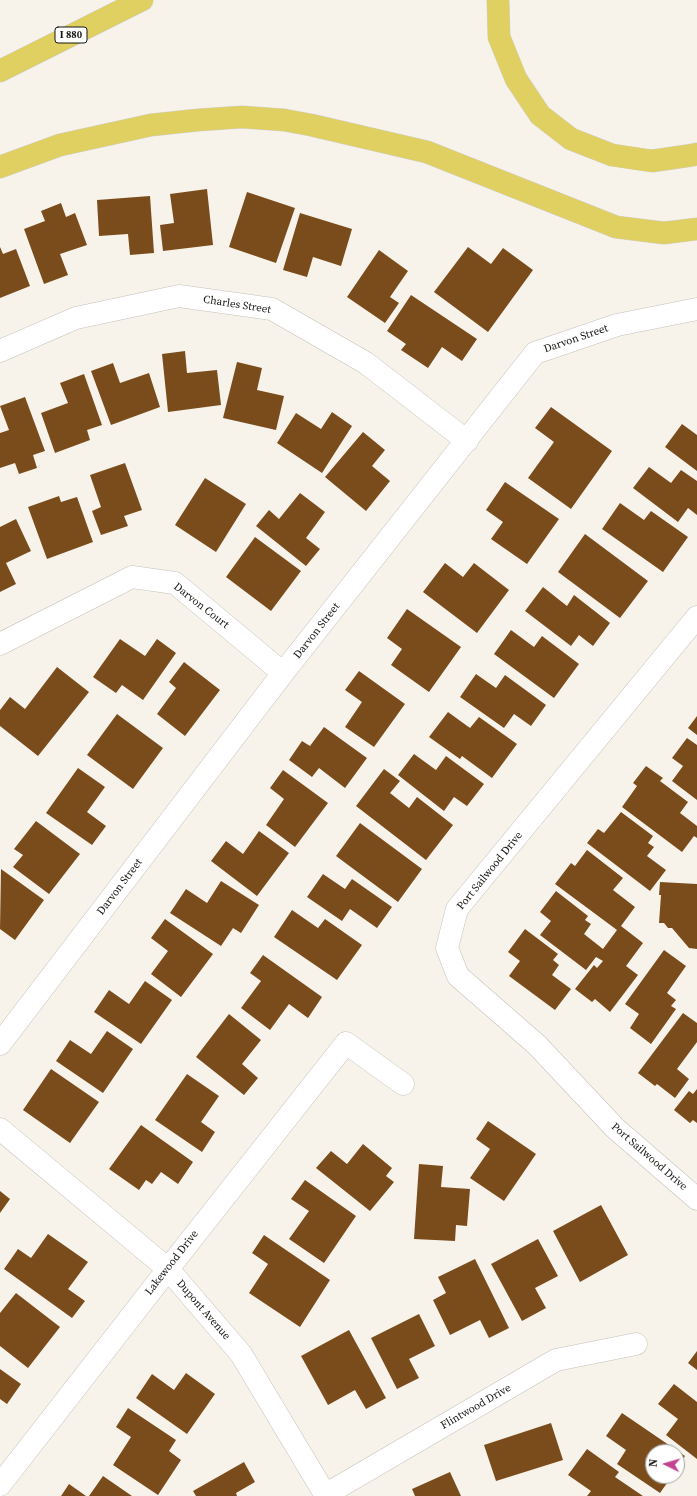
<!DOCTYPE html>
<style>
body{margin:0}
#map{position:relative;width:697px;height:1496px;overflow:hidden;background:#f7f3eb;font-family:"Source Serif 4",serif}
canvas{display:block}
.north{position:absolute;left:645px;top:1444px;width:40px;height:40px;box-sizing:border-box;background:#fff;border:1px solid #a2a2a1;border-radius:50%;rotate:275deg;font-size:11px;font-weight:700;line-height:16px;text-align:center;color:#171613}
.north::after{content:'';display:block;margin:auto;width:14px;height:18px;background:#c34490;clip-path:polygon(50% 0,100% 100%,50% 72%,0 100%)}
</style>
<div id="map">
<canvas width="697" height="1496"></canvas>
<div class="north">N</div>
</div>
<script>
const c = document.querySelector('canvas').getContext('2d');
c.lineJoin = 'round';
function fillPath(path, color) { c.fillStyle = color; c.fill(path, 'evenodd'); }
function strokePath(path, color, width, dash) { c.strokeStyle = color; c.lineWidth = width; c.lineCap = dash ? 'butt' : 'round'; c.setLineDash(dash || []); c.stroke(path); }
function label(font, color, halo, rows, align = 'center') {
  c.font = font + ' "Source Serif 4",serif'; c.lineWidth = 4; c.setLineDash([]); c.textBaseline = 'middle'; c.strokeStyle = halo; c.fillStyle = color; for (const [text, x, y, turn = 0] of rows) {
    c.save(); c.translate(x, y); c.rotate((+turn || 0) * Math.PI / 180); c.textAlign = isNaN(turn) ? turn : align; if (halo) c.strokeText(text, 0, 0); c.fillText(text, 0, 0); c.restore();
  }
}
const building = new Path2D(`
 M207 189 213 245 163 251 160 225 174 223 170 194Z
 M247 192 295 208 276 263 229 247Z
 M150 196 154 253 130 255 128 234 99 236 97 200Z
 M61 203 66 217 75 213 87 245 60 254 68 275 44 284 24 229 45 221 41 211Z
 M300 213 352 229 341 266 313 257 307 277 283 270Z
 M0 247 3 254 16 249 30 286 0 298Z
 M468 247 491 264 503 248 533 270 488 332 434 292Z
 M379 250 408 271 390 297 399 303 385 323 347 297Z
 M411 295 477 339 462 361 442 347 428 368 401 350 406 344 387 331Z
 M185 351 187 373 217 370 221 405 168 412 162 354Z
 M237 362 262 368 257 390 284 396 276 430 223 418Z
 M113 363 120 383 149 373 160 407 111 425 91 371Z
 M84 374 102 425 87 430 90 440 55 453 41 413 68 403 60 383Z
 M25 397 45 451 33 455 37 468 19 474 15 463 0 468V433L9 430 0 406Z
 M551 407 612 451 571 509 528 478 554 442 535 428Z
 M332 412 352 426 322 473 277 443 296 413 321 429Z
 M682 424 697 435V471L665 447Z
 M363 432 385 450 372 466 390 481 366 511 325 477Z
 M125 463 142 510 124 516 128 526 101 535 92 511 101 507 90 475Z
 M649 467 671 483 681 470 697 481V515L688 508 678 522 633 488Z
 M205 478 246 504 216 552 175 525Z
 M505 482 559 519 527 564 491 539 503 522 486 510Z
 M300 493 325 512 306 538 320 549 306 566 256 526 269 510 279 519Z
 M59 496 61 502 77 497 93 542 47 559 28 507Z
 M620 503 644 520 651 511 688 537 663 572 602 529Z
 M16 519 31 551 6 563 16 584 0 592V527Z
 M585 534 648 581 620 618 558 572Z
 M255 537 301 571 271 611 226 577Z
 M445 563 463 577 474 563 509 590 477 633 423 592Z
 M543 587 567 606 574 595 610 623 593 646 579 635 571 646 525 611Z
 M407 609 461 647 429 692 391 665 402 649 387 638Z
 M511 630 534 647 542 636 579 664 554 698 494 654Z
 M120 639 145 656 157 639 176 653 143 700 122 685 116 693 93 677Z
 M184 662 220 690 185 736 157 714 176 688 169 682Z
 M57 667 89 692 38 756 0 726V710L10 697 25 709Z
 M359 671 405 704 374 747 345 727 362 702 345 690Z
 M476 674 496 688 505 675 546 705 531 726 514 714 504 728 460 697Z
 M448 712 470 728 479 717 517 744 492 778 462 756 460 759 429 737Z
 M117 714 163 748 133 789 87 755Z
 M697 716V735L688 728Z
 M324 727 367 758 345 788 319 768 312 777 289 760 302 741 310 746Z
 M687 738 697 745V800L672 781 683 766 672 758Z
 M414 754 436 770 446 756 484 784 467 806 454 797 444 811 398 775Z
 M646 766 663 778 660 781 688 802 680 813 697 826V838L694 836 682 852 622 807 637 786 633 783Z
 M78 768 105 787 87 812 106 826 92 845 46 813Z
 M384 769 400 781 390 793 409 808 417 797 453 825 426 860 356 806Z
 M283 770 328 803 295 847 266 825 284 799 270 788Z
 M621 812 653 836 648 843 654 847 647 856 666 870 650 891 587 843 598 829 604 833Z
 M36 821 80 854 49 894 13 867 23 855 14 849Z
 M360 823 422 869 398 902 336 856Z
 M259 831 289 853 257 896 211 861 226 841 243 854Z
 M587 850 623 878 613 890 635 907 621 926 643 943 626 966 638 975 610 1012 595 999 592 1002 575 989 594 965 597 968 603 961 596 957 586 970 540 935 551 921 540 912 556 891 588 916 585 920 591 924 584 934 603 949 617 930 555 884 571 863 575 866Z
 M1 869 44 900 15 940 0 929Z
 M323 874 345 889 352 879 392 907 377 928 350 909 342 921 307 897Z
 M221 881 259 905 241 933 233 928 221 946 170 913 186 889 207 903Z
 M660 882 697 884V949L689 948 672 928H668L664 923H659L661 895H659Z
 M292 910 318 928 325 919 362 945 337 980 274 937Z
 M165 919 213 954 181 997 151 974 168 951 151 938Z
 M525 929 558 954 553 960 559 965 552 975 571 989 555 1010 509 976 520 961 508 952Z
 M664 950 686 966 667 993 676 1000 671 1006 676 1009 651 1044 630 1028 639 1014 625 1004Z
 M263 955 322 997 308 1018 289 1004 270 1030 241 1008 261 981 250 973Z
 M145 981 172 1000 141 1044 94 1012 109 990 129 1004Z
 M683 1013 697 1023V1042L677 1069 689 1079 675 1098 657 1084 655 1086 638 1073Z
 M229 1014 261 1040 242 1064 258 1078 244 1095 196 1057Z
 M107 1031 133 1049 103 1093 56 1061 70 1040 91 1054Z
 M51 1069 99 1102 70 1143 23 1110Z
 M187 1074 219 1096 201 1122 215 1132 202 1152 155 1120Z
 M697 1089V1123L693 1120 690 1123 674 1110 689 1091 693 1094Z
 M488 1121 536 1154 504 1201 470 1178 490 1149 476 1139Z
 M141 1125 193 1162 178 1184 161 1172 152 1184 146 1180 139 1190 109 1169Z
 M363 1144 392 1168 386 1176 394 1182 370 1211 316 1168 331 1151 347 1164Z
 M419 1164 443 1166 441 1187 470 1189 467 1226 456 1225 455 1241 414 1239Z
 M305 1180 356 1216 324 1263 289 1239 309 1211 291 1199Z
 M0 1191 10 1199 0 1213Z
 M601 1205 628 1255 580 1282 553 1231Z
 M48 1234 88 1262 68 1289 85 1301 72 1318 4 1269 18 1249 31 1258Z
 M264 1235 330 1280 300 1327 249 1293 268 1264 252 1253Z
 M538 1239 558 1276 535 1288 546 1308 522 1321 491 1264Z
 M475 1259 509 1328 489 1338 480 1320 450 1335 433 1300 446 1293 438 1277Z
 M16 1293 60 1327 28 1368 0 1346V1313Z
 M419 1314 435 1346 409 1359 419 1378 397 1389 371 1338Z
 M349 1330 386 1398 366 1409 355 1390 328 1405 301 1356Z
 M697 1351V1370L688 1363Z
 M0 1369 21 1384 7 1404 0 1399Z
 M186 1373 215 1394 187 1434 136 1398 152 1374 174 1390Z
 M674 1384 697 1402V1459L666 1435 678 1419 658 1404Z
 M128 1408 176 1440 169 1451 181 1460 158 1495 113 1465 131 1437 116 1427Z
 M622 1413 685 1456 677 1468V1452H653V1476H672L660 1493 617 1464 626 1450 606 1436Z
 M551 1423 563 1460 496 1481 484 1445Z
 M587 1449 619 1472 615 1477 643 1496H587L591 1491 568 1475Z
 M244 1462 255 1482 236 1493 237 1496H196L193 1491Z
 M450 1472 461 1496H415L412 1489Z
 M103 1476 132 1496H89Z
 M69 1484 86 1496H61Z`);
const minor = new Path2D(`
 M0 351 76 318 179 296 272 309 366 363 467 441
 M697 617 457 909 447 948 458 976 537 1045 615 1128 697 1199
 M0 644 132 577 175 583 283 673
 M0 1044 283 673 535 353 617 325 697 309
 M0 1129 168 1269 241 1354 326 1496
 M0 1485 168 1269 346 1043 403 1084
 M325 1495 556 1360 636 1344`);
const highway = new Path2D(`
 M498 0 499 37 516 79 540 115 571 139 612 155 652 161 693 155 697 154
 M0 71 142 0
 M0 167 60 145 151 125 198 120 242 117 284 120 311 125 427 152 616 227 664 233 697 229`);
const shields = [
 [71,35,32]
];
const shieldNames = [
 ["I 880",71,35]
];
const streetNames = [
 ["Charles Street",237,305,9],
 ["Darvon Street",576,339,-19],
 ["Darvon Court",201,606,38],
 ["Darvon Street",317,631,-52],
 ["Port Sailwood Drive",490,871,-51],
 ["Darvon Street",120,887,-53],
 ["Port Sailwood Drive",649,1157,41],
 ["Lakewood Drive",172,1263,-52],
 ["Dupont Avenue",203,1310,49],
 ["Flintwood Drive",476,1407,-30]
];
fillPath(building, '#7b4c1b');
strokePath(minor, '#c5c1ba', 23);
strokePath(highway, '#d1d0d0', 23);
strokePath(minor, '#fff', 22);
strokePath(highway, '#e0cf61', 22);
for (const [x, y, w] of shields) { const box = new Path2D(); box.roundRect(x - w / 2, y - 8, w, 16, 3); c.fillStyle = '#fff'; c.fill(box); strokePath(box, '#171613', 1); }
label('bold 10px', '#171613', null, shieldNames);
label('11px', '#171613', '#fff', streetNames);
</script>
